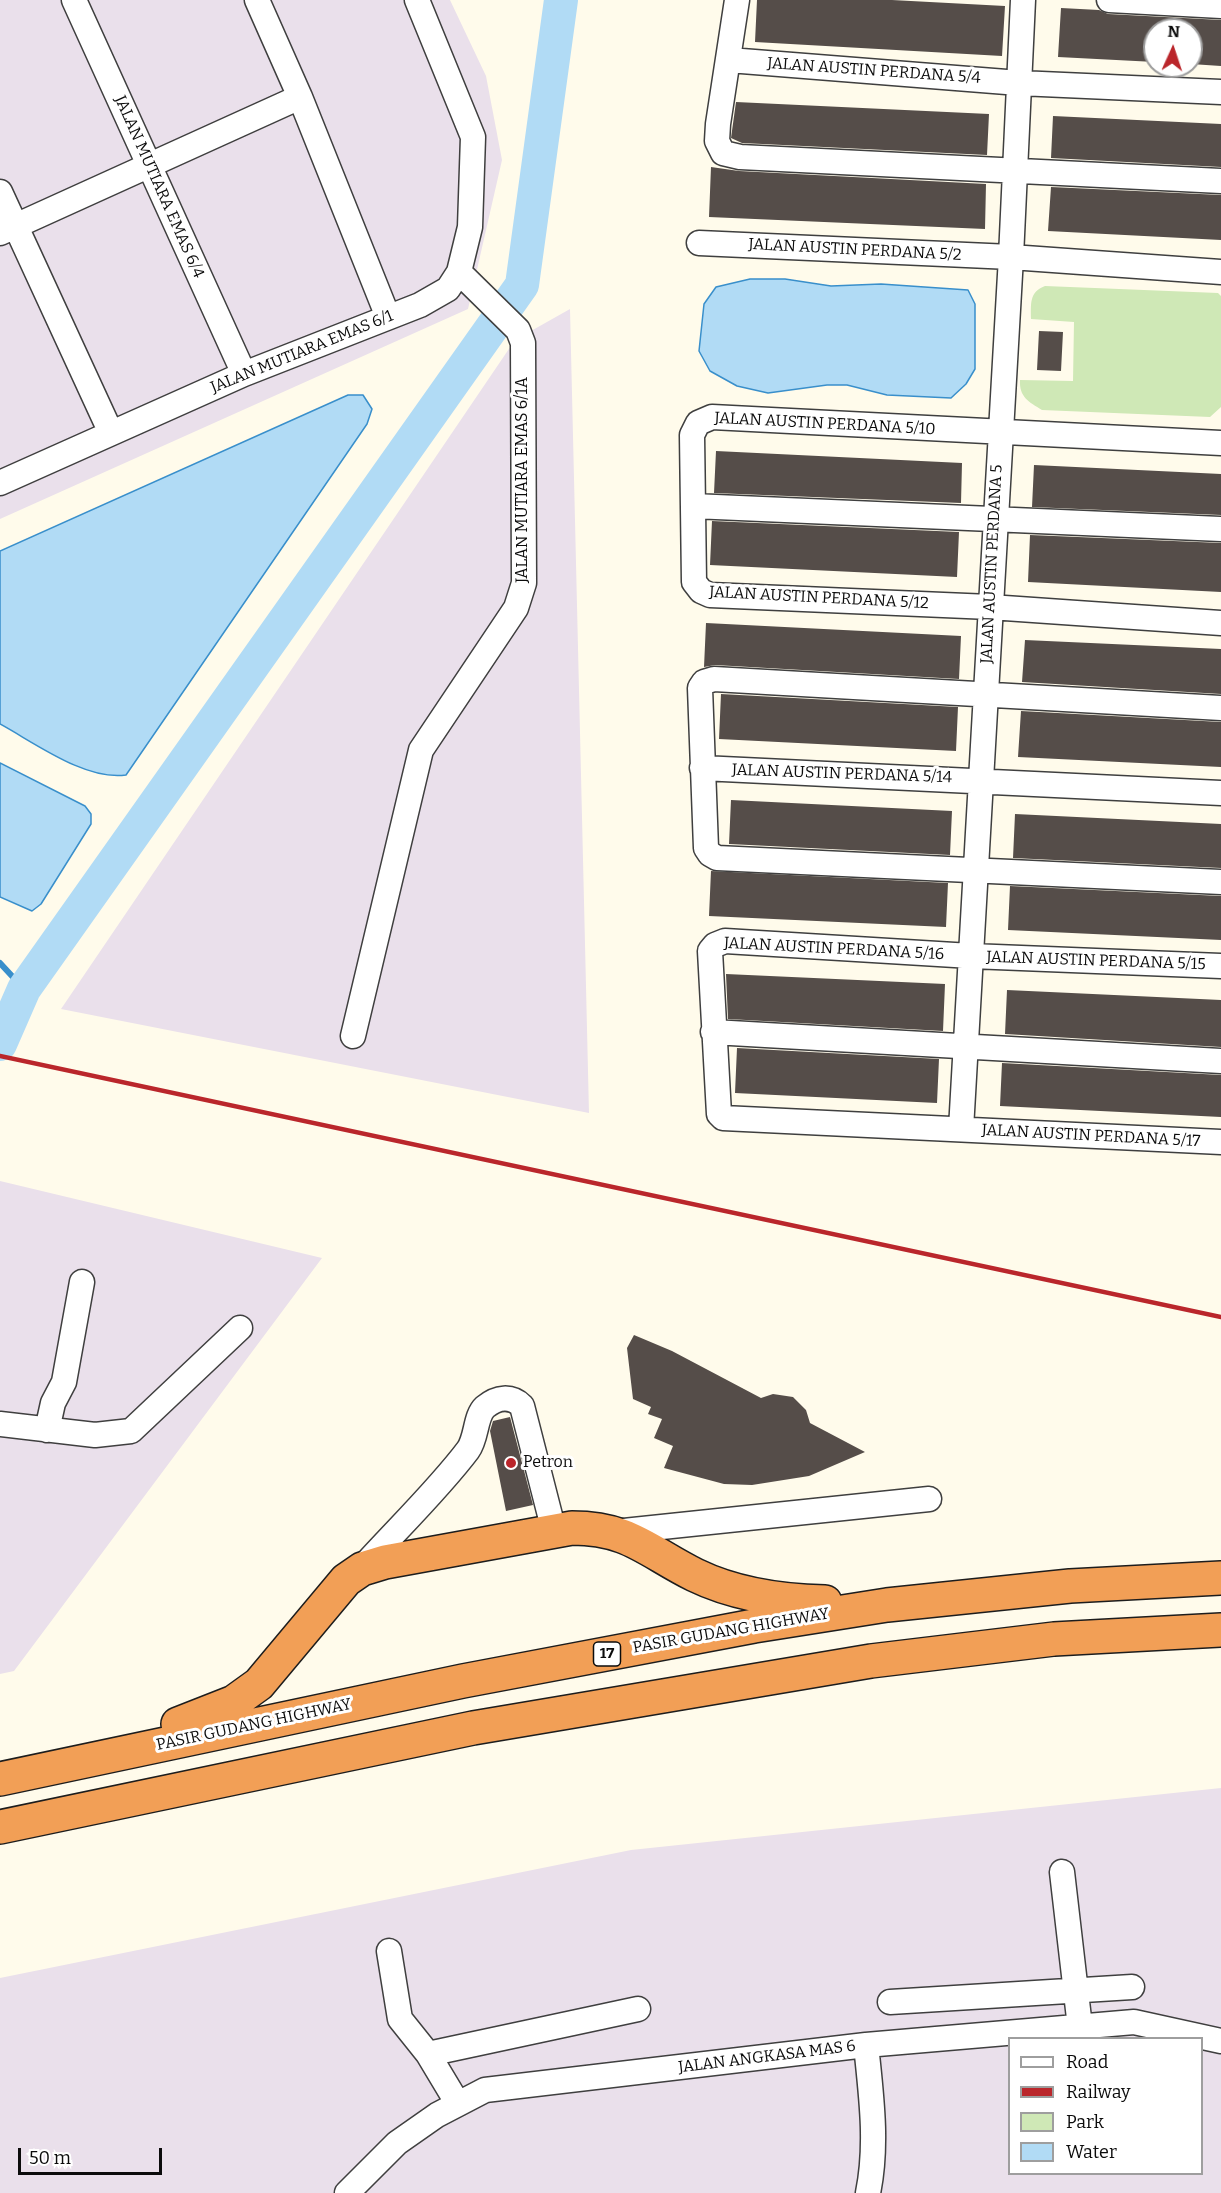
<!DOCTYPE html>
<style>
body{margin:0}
#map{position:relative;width:1221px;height:2193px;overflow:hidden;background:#fffbeb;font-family:Bitter,serif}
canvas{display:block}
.legend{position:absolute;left:1008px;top:2037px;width:195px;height:138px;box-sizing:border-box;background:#fff;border:2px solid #9e9e9e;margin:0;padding:8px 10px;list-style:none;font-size:18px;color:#0c0c0c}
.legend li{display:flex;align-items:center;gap:12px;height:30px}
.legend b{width:30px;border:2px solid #9e9e9e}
.north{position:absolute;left:1143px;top:18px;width:60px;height:60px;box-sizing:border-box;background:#fff;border:2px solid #9e9e9e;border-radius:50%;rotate:3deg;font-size:16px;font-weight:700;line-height:24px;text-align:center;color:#0c0c0c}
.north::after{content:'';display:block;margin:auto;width:21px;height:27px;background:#ba262b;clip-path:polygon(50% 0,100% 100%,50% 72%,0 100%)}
.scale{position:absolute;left:18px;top:2148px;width:144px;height:27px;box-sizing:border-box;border:3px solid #0c0c0c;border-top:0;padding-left:8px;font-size:18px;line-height:21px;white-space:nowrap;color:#0c0c0c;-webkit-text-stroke:4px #fff;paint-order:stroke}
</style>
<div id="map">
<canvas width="1221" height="2193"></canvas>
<ul class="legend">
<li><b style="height:8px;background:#fff"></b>Road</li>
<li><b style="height:8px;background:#ba262b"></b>Railway</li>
<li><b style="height:16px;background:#cfe8b6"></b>Park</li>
<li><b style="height:16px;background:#b1dbf5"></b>Water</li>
</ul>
<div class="north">N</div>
<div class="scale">50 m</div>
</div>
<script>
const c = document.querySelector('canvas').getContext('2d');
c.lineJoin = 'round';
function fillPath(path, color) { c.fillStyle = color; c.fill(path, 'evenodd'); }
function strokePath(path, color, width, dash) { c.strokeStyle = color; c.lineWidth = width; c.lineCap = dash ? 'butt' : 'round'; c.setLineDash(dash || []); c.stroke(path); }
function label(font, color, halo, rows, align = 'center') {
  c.font = font + ' Bitter,serif'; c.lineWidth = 6; c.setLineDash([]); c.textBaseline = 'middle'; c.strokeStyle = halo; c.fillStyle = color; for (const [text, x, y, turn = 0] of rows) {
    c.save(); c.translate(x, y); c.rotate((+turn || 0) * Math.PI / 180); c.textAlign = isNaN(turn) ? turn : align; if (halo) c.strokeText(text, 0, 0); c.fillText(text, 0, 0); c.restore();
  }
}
const industrial = new Path2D(`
 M0 0H450L486 76 502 160 468 309 0 519Z
 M570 309 589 1113 61 1009 515 340Z
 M0 1181 322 1258 14 1671 0 1674Z
 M1221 1788V2193H0V1978L631 1850ZM1010 2038H1202V2174H1010Z`);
const green = new Path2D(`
 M1045 286 1218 293 1221 296V407L1210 417 1042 410C1029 402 1019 397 1020 380L1073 381 1074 322 1031 319C1031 304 1029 292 1045 286Z`);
const water = new Path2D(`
 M750 279H785L831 286 881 284 968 290 975 304V369L966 384 951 398 887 395 847 385H827L768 393 737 386 710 371 699 351 704 304 716 287Z
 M348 395H363L372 409 367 424 126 775C86 781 35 743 0 724V551Z
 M0 763 85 806 91 814V824L41 904 32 911 0 897Z`);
const stream = new Path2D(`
 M0 963 24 989`);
const river = new Path2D(`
 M0 1044 24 989 522 285 561 0`);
const building = new Path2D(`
 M757 0H892L1005 6 1002 56 755 42Z
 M1061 8 1099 10 1108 14 1221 20V66L1191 64V30H1155V62L1058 57Z
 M736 102 989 114 987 155 742 143 731 138Z
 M1053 116 1221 124V167L1051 158Z
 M711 167 739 171 986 184 985 229 709 217Z
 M1051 187 1221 195V240L1048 231Z
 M1039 331 1063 332 1061 371 1037 370Z
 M716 451 962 463 961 503 714 493Z
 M1034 465 1221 474V515L1032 507Z
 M712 521 959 532 957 577 710 565Z
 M1030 535 1221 543V592L1028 582Z
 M706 623 961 636 959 679 715 665 704 667Z
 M1025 640 1221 649V694L1022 682Z
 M721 694 958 707 956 751 719 739Z
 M1021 711 1221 722V767L1018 757Z
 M731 800 952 811 950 855 729 844Z
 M1015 814 1221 824V868L1013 858Z
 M711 871 948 883 946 927 709 916Z
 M1010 886 1221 896V940L1008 930Z
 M726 974 945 984 943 1031 728 1019Z
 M1007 990 1221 1000V1047L1005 1034Z
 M737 1048 939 1059 937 1103 735 1093Z
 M1002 1063 1221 1075V1117L1000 1106Z
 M634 1335 672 1351 761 1398 773 1394 793 1397 806 1410 810 1423 865 1452 809 1476 752 1485 724 1484 664 1468 673 1446 654 1438 662 1419 648 1414 651 1407 633 1399 627 1348Z
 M510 1417 533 1505 506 1511 490 1431 493 1421Z`);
const minor = new Path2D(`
 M74 0 244 374
 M257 0 300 97 388 317
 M737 0 718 124 717 141 723 153 740 157 1221 181
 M1109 0 1221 6
 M729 60 1019 83 1221 92
 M0 192 111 433
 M0 233 300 97
 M699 243 1011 257 1221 272
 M1221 443 712 417 698 423 692 435 694 582 701 591 710 595 990 607 1221 623
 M0 483 244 374 420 305 448 289 459 272 470 227 473 137 417 0
 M693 506 1221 529
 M1221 708 714 679 704 682 700 688 706 848 710 854 717 858 1221 882
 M702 768 1221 793
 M1221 966 971 956 725 941 715 945 710 951 719 1114 723 1118 1221 1142
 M713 1032 1221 1061
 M353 1036 421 750 516 608 524 583 523 343 518 330 459 272
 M961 1129 1011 257 1023 0
 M0 1424 95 1435 131 1431 240 1328
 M47 1430 53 1403 64 1382 82 1282
 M614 1532 929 1499
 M360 1570C394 1532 438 1490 468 1450 477 1438 475 1416 485 1407 497 1397 511 1395 522 1406L554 1531
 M1062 1872 1080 2027
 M389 1951 400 2019 428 2054 458 2104
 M890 2002 1132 1987
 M866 2045C871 2094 878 2144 868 2193
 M428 2054 638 2009
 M347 2193 397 2143 437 2115 485 2090 866 2045 1134 2022 1221 2041`);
const highway = new Path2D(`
 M178 1724 234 1702 259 1684 346 1580 362 1569 385 1562 572 1528C629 1528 647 1551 695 1575 734 1594 782 1601 825 1602
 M0 1779 463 1681 754 1626 887 1605 1070 1586 1221 1578
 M0 1827 473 1728 871 1661 1054 1639 1221 1630`);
const rail = new Path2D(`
 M0 1056 1221 1317`);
const markers = [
 [511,1463,6,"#ba262b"]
];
const shields = [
 [607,1654,27]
];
const shieldNames = [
 ["17",607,1654]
];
const streetNames = [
 ["JALAN AUSTIN PERDANA 5/4",874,71,4],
 ["JALAN MUTIARA EMAS 6/4",159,187,66],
 ["JALAN AUSTIN PERDANA 5/2",855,250,3],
 ["JALAN MUTIARA EMAS 6/1",302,352,-22],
 ["JALAN AUSTIN PERDANA 5/10",825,424,3],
 ["JALAN MUTIARA EMAS 6/1A",523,480,-90],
 ["JALAN AUSTIN PERDANA 5",992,564,-87],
 ["JALAN AUSTIN PERDANA 5/12",819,598,3],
 ["JALAN AUSTIN PERDANA 5/14",842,774,2],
 ["JALAN AUSTIN PERDANA 5/16",834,949,3],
 ["JALAN AUSTIN PERDANA 5/15",1096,961,2],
 ["JALAN AUSTIN PERDANA 5/17",1091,1136,3],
 ["PASIR GUDANG HIGHWAY",731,1631,-10],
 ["PASIR GUDANG HIGHWAY",254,1725,-12],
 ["JALAN ANGKASA MAS 6",767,2057,-7]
];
const poiNames = [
 ["Petron",523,1463]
];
fillPath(industrial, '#eae0eb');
fillPath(green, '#cfe8b6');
fillPath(water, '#b1dbf5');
strokePath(water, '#398fcb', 1.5);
strokePath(stream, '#398fcb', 6);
strokePath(river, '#b1dbf5', 34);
fillPath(building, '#554d49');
strokePath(minor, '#3f3f3f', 27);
strokePath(highway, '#1d1d1d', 36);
strokePath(minor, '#fff', 24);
strokePath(highway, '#f29f56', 33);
strokePath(rail, '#ba262b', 4.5);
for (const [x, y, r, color] of markers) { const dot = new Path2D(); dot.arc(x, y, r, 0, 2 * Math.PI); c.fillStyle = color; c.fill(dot); strokePath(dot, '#fff', 2); }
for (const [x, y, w] of shields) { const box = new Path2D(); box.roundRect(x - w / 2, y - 12, w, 24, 4.5); c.fillStyle = '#fff'; c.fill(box); strokePath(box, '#0c0c0c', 1.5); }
label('bold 15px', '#0c0c0c', null, shieldNames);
label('16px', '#0c0c0c', '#fff', streetNames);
label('16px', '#0c0c0c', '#fff', poiNames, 'left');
</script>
